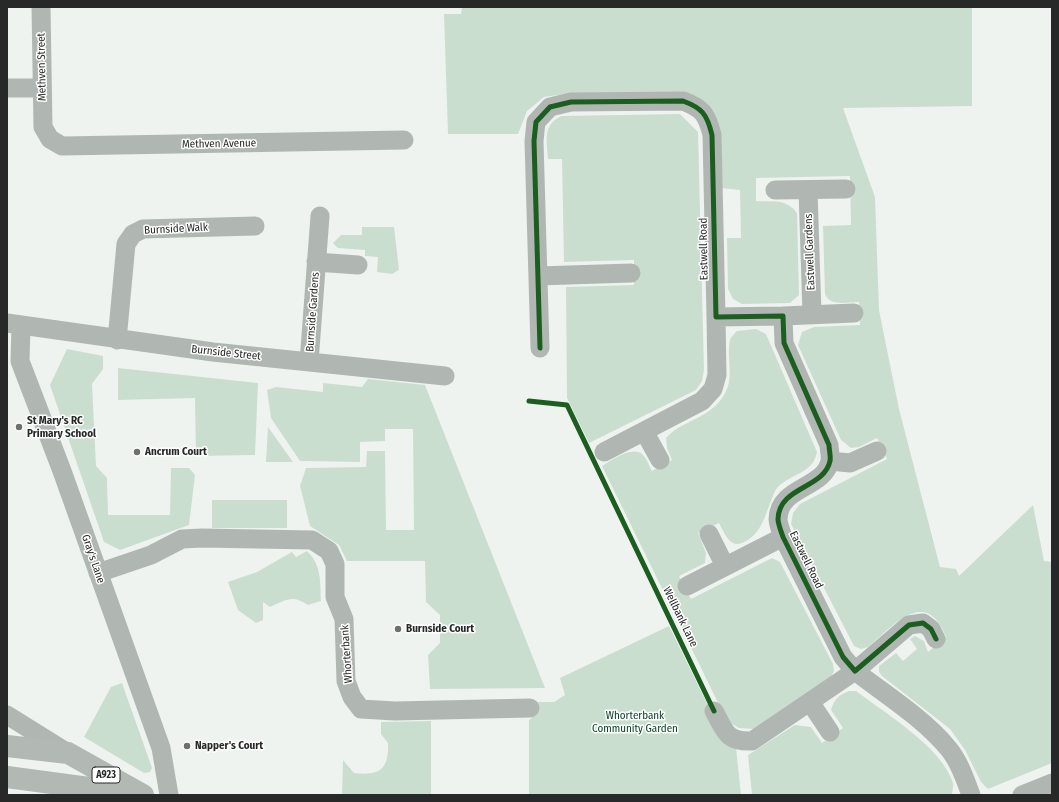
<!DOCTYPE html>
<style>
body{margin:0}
#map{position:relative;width:1059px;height:802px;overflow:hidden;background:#eef3f0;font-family:"Fira Sans Condensed",sans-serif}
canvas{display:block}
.frame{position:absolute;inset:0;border:8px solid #272928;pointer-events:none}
</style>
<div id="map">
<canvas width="1059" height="802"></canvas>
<div class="frame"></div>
</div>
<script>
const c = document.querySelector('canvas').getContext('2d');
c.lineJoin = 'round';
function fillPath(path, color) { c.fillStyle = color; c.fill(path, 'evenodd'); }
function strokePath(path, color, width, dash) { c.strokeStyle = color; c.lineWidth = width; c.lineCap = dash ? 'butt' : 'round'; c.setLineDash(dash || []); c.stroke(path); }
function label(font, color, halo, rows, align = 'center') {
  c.font = font + ' "Fira Sans Condensed",sans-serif'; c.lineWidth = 3; c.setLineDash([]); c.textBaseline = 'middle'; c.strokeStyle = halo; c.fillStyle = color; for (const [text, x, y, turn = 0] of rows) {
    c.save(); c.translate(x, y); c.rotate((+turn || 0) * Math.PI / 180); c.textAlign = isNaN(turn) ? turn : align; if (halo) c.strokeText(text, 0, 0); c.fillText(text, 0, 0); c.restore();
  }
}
const green = new Path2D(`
 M462 7H972V106L843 108 875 197 879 310 899 409 940 567 956 569 959 576 1033 505 1044 561 1052 562V763L988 789 981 782 965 750 950 729 882 676 879 672V666L896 653 903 661 917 649 910 639 915 636 924 641 928 652 946 637C926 586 894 625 868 647L861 649 854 646 791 524 793 513 800 504 887 459 877 438 859 447 851 448 841 440 798 345 802 332 814 327 860 325 859 302C847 302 830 307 825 294L823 226 851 225 850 176 756 178V201C774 202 786 198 797 213L799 295 790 303 742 304 733 299 728 289 727 238H741L740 190 721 188C721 163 726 113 700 99 695 96 688 95 683 93L565 94 544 97 527 111 518 134H448L444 14H461Z
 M680 114 698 132 704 370 702 381 696 390 589 443 567 398 566 287 634 285V260L564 262 562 159H548C547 140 542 126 561 116Z
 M362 227H394L399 270 392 274 377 272 378 257 365 256V250L338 248 333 243 341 235H362Z
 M756 329 766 334 817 452C813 474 792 473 778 487 775 490 773 496 771 501 765 516 761 533 746 541 731 551 725 534 719 523L698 533 706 553 705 563 679 576 691 599 772 558 780 562 833 664 834 671 831 677 754 729 739 728 727 721 602 466C612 460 631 446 642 454 647 458 649 466 652 471L672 460 667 448 666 438C683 419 709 420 724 395 735 378 726 359 730 340 731 337 735 333 737 331Z
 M67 349 103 356V369L92 384 96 466 107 478 108 515H170L171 468H189L195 475 189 525 120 550 104 542 50 385Z
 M118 368 258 383 255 455 196 456 195 398 118 400Z
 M368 379 425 385 545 688 430 689 428 655 440 643V615L426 602 425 561H347L339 545 310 526 300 486 306 468 366 467 367 451H385L386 530H414L413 429H385V441L360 442V462L300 461 271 418 267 390 276 387 323 392V383L362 387Z
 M268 427 293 462H266Z
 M212 500H287V528H212Z
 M307 551C322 565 320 582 321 601L308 605C292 594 286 600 270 607L263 602V620L256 623 238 610 228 582 257 572 292 552 296 557Z
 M669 626 726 742 736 747 741 795H529V720L534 716 535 702H554L565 695 560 678Z
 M122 683 152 768 150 772 144 773 84 737 111 687Z
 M849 691H856C885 713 943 748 953 783 954 786 952 791 952 795H752L748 755 795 725 811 727 822 743 843 728 831 710C834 699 839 695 849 691Z
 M431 721V795H342L343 760 354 773C379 776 389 770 388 743L381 734V722Z`);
const minor = new Path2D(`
 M41 7 43 127 50 139 62 146 404 140
 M7 88H42
 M775 190 846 189
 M808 190 812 314
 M316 262 358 265
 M538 276 631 273
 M783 316 854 313
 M7 323 213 352 445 376
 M21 325 20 361 62 471 161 748 169 795
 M117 340 126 244 133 234 143 229 255 226
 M540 348 534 141 536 122 550 107 571 102 683 101C702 108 707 114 712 135L716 317 783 316 784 343 829 445C829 450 831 456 830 461 824 489 779 486 778 519 778 524 781 531 783 537L843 657 855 671 909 625 923 623 931 629 936 639
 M309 362 320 216
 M644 431 660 460
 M604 452 702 401 713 389 717 375 716 317
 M830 461 850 463 877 451
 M709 534 725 566
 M98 573 151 555 182 539 202 538 312 540 329 551 335 564V597L344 619 346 681 352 697 361 709 395 711 530 708
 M687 586 783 537
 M810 702 830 732
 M714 711C725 731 726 742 752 741L855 671C886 695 923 718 948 748 959 761 965 779 971 795
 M7 715 68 753
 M1022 795 1052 783`);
const major = new Path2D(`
 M7 746 68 753 143 795
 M7 777 89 788 117 795`);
const cycleway = new Path2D(`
 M540 348 534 141 536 122 550 107 571 102 683 101C702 108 707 114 712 135L716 317 783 316 784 343 829 445C829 450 831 456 830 461 824 489 779 486 778 519 778 524 781 531 783 537L843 657 855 671 909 625 923 623 931 629 936 639
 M529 401 567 405 714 711`);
const markers = [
 [19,427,4,"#6d706e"],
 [137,452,4,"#6d706e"],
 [398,629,4,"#6d706e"],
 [187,746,4,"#6d706e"]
];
const shields = [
 [106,775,28]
];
const shieldNames = [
 ["A923",106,775]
];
const streetNames = [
 ["Methven Street",42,67,-91],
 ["Methven Avenue",219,144,-1],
 ["Burnside Walk",176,229,-3],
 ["Eastwell Road",704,249,-91],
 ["Eastwell Gardens",810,252,-92],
 ["Burnside Gardens",313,312,-86],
 ["Burnside Street",226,353,6],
 ["Gray's Lane",93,559,71],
 ["Eastwell Road",806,560,64],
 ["Wellbank Lane",680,617,64],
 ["Whorterbank",347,654,-94]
];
const poiNames = [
 ["St Mary's RC",27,421],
 ["Primary School",27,434],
 ["Ancrum Court",145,452],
 ["Burnside Court",406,629],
 ["Napper's Court",195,746]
];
const parkNames = [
 ["Whorterbank",635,716],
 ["Community Garden",635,729]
];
fillPath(green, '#caded0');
strokePath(minor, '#b0b7b2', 19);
strokePath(major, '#b2b8b4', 22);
strokePath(cycleway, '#1b5e20', 5);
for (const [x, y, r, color] of markers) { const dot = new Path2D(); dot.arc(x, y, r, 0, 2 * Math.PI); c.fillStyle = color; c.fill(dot); strokePath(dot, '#fff', 1.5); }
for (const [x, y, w] of shields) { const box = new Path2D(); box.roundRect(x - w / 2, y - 8, w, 16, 3); c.fillStyle = '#fff'; c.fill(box); strokePath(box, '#272928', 1); }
label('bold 10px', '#272928', null, shieldNames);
label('11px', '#272928', '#fff', streetNames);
label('bold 11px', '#272928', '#fff', poiNames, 'left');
label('11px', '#084326', '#fff', parkNames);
</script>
